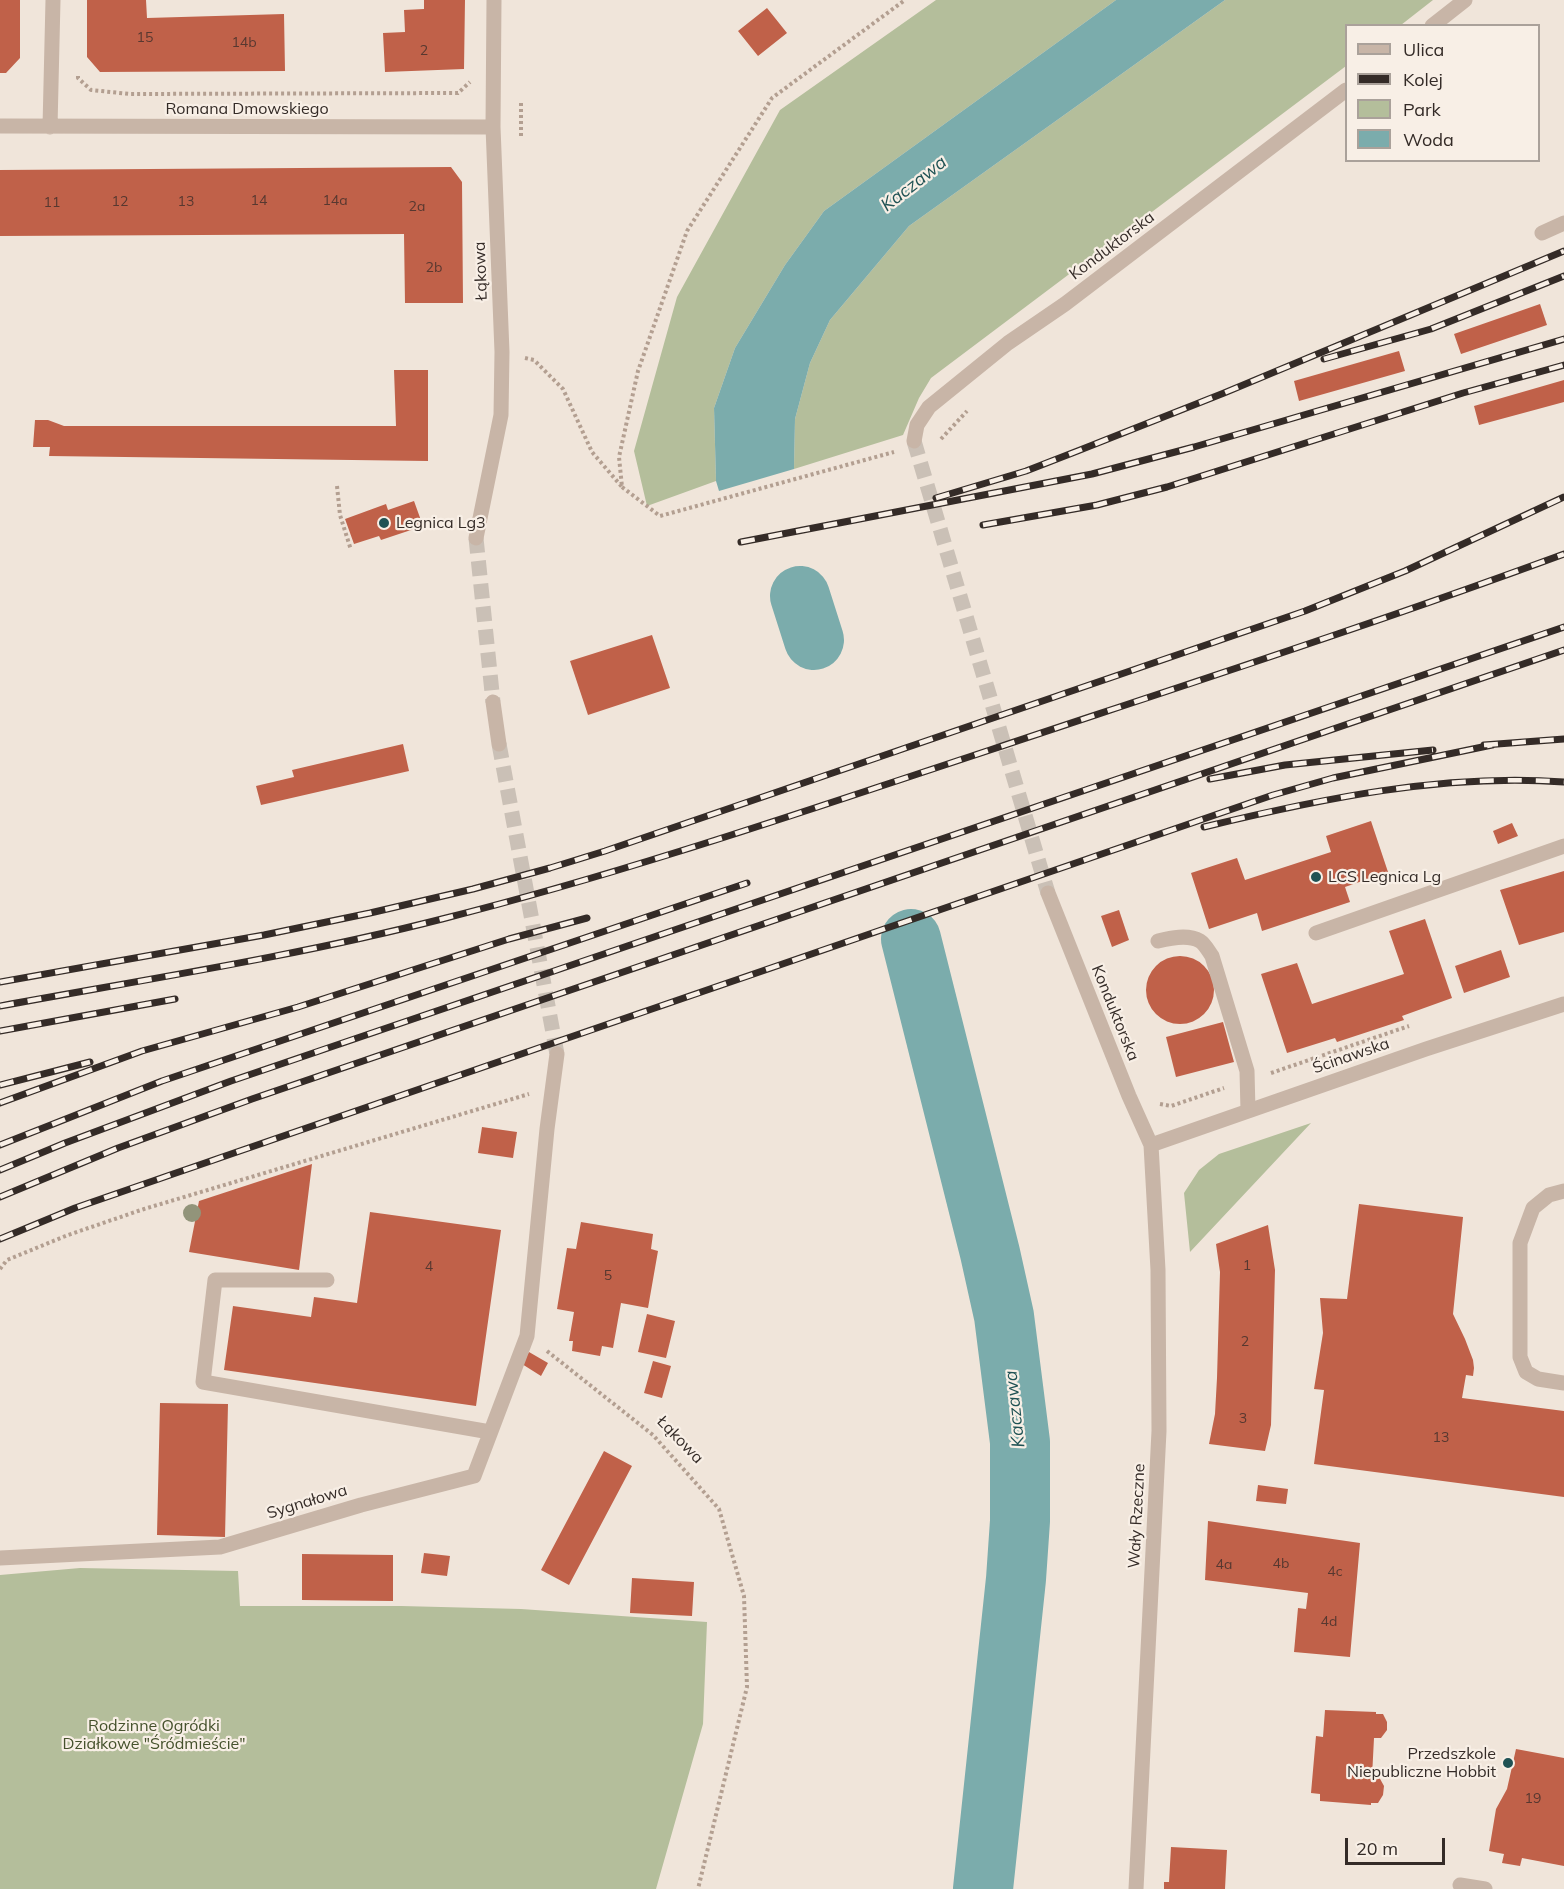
<!DOCTYPE html>
<meta charset="utf-8">
<style>
body{margin:0}
#map{position:relative;width:1564px;height:1889px;overflow:hidden;background:#f0e5da;font-family:Mulish,sans-serif}
canvas{display:block}
.legend{position:absolute;left:1345px;top:24px;width:195px;height:138px;box-sizing:border-box;background:#f8efe6;border:2px solid #aaa19a;margin:0;padding:8px 10px;list-style:none;font-size:18px;color:#342b27}
.legend li{display:flex;align-items:center;gap:12px;height:30px}
.legend b{width:30px;border:2px solid #aaa19a}
.scale{position:absolute;left:1345px;top:1838px;width:100px;height:27px;box-sizing:border-box;border:3px solid #342b27;border-top:0;padding-left:8px;font-size:18px;line-height:21px;white-space:nowrap;color:#342b27;-webkit-text-stroke:4px #f8efe6;paint-order:stroke}
</style>
<div id="map">
<canvas width="1564" height="1889"></canvas>
<ul class="legend">
<li><b style="height:8px;background:#c8b5a7"></b>Ulica</li>
<li><b style="height:8px;background:#342b27"></b>Kolej</li>
<li><b style="height:16px;background:#b4be9b"></b>Park</li>
<li><b style="height:16px;background:#7bacac"></b>Woda</li>
</ul>
<div class="scale">20 m</div>
</div>
<script>
const c = document.querySelector('canvas').getContext('2d');
c.lineJoin = 'round';
function fillPath(path, color) { c.fillStyle = color; c.fill(path, 'evenodd'); }
function strokePath(path, color, width, dash) { c.strokeStyle = color; c.lineWidth = width; c.lineCap = dash ? 'butt' : 'round'; c.setLineDash(dash || []); c.stroke(path); }
function label(font, color, halo, rows, align = 'center') {
  c.font = font + ' Mulish,sans-serif'; c.lineWidth = 4.5; c.setLineDash([]); c.textBaseline = 'middle'; c.strokeStyle = halo; c.fillStyle = color; for (const [text, x, y, turn = 0] of rows) {
    c.save(); c.translate(x, y); c.rotate((+turn || 0) * Math.PI / 180); c.textAlign = isNaN(turn) ? turn : align; if (halo) c.strokeText(text, 0, 0); c.fillText(text, 0, 0); c.restore();
  }
}
const green = new Path2D(`
 M936 0H1116L824 211 785 265 735 348 714 408 716 481 647 506 634 451 677 297 780 110Z
 M1225 0H1433L1401 25 1346 26V66L931 378 919 398 903 435 794 469 795 419 810 363 830 320 909 226Z
 M1311 1123 1190 1252 1184 1193 1199 1170 1219 1154Z
 M80 1568 238 1571 240 1606H401L521 1609 707 1622 703 1724 656 1889H0V1575Z`);
const water = new Path2D(`
 M1116 0H1225L909 226 830 320 810 363 795 419 794 469 719 491 716 481 714 408 735 348 785 265 824 211Z`);
const river = new Path2D(`
 M800 596 814 640
 M911 939 990 1253 1004 1316 1020 1442V1521L1016 1579 983 1889`);
const building = new Path2D(`
 M0 0H20V58L6 73H0Z
 M87 0H146L147 18 284 14 285 71 100 72 87 57Z
 M424 0H465L464 69 385 72 383 33 405 32 404 10 424 9Z
 M767 8 787 33 758 56 738 31Z
 M451 167 462 182 463 303H405L404 234 0 236V170Z
 M1540 304 1547 325 1461 354 1454 334Z
 M1399 351 1405 371 1299 401 1294 381Z
 M394 370H428V461L49 456 50 447H33L35 420H48L64 426H396Z
 M1564 380V402L1479 425 1474 406Z
 M414 501 423 526 381 540 379 536 354 544 345 519 386 504 388 510Z
 M652 635 670 688 588 715 570 661Z
 M403 744 409 771 261 805 256 786 294 777 292 770Z
 M1371 821 1388 872 1345 887 1350 902 1262 931 1257 913 1209 929 1191 873 1237 858 1245 880 1331 852 1326 836Z
 M1512 823 1518 836 1498 844 1493 831Z
 M1564 871V932L1519 945 1500 890Z
 M1119 910 1129 940 1112 947 1101 916Z
 M1425 919 1452 998 1402 1016 1404 1020 1337 1042 1335 1038 1287 1053 1261 974 1297 963 1312 1004 1404 974 1389 931Z
 M1501 950 1510 977 1464 993 1455 966Z
 M1146 990a34 34 0 1 1 68 0a34 34 0 1 1-68 0Z
 M1223 1022 1234 1062 1176 1077 1166 1037Z
 M482 1127 517 1132 513 1158 478 1153Z
 M312 1164 299 1270 189 1252 199 1201Z
 M1359 1204 1463 1217 1453 1314 1465 1339 1473 1360 1474 1368 1473 1376 1466 1375 1462 1398 1564 1411V1497L1314 1464 1324 1390 1314 1389 1323 1333 1320 1298 1347 1299Z
 M370 1212 501 1230 476 1406 224 1370 233 1306 311 1317 314 1297 357 1303Z
 M581 1222 653 1234 651 1249 658 1251 648 1308 621 1303 613 1348 602 1346 600 1356 572 1351 573 1341H569L574 1312 557 1309 567 1248 576 1249Z
 M1268 1225 1275 1270 1271 1425 1265 1451 1209 1444 1215 1414 1217 1378 1220 1272 1216 1244Z
 M647 1314 675 1321 666 1358 638 1352Z
 M529 1352 548 1363 541 1376 522 1364Z
 M653 1361 671 1366 662 1398 644 1393Z
 M160 1403 228 1404 225 1537 157 1535Z
 M604 1451 632 1466 569 1585 541 1570Z
 M1258 1485 1288 1489 1286 1504 1256 1501Z
 M1208 1521 1360 1543 1350 1657 1294 1652 1298 1608 1306 1609 1308 1593 1205 1580Z
 M424 1553 450 1556 447 1576 421 1573Z
 M302 1554 393 1555V1601L302 1600Z
 M632 1578 694 1582 692 1616 630 1613Z
 M1325 1710 1376 1712V1714H1383L1387 1722V1730L1381 1738H1374L1372 1777H1379L1384 1786 1383 1795 1378 1803H1371V1805L1320 1801V1794L1311 1793 1316 1736 1323 1737Z
 M1516 1749 1564 1758V1866L1522 1858 1520 1866 1502 1863 1504 1854 1489 1851 1496 1809 1507 1789Z
 M1171 1847 1227 1850 1225 1889H1164V1882H1169Z`);
const minorTunnel = new Path2D(`
 M914 441 1048 893
 M476 538 493 702
 M499 744 557 1054`);
const path = new Path2D(`
 M78 76V78L91 90 130 94 458 93 470 82
 M521 103V137
 M525 358 534 360 563 389 592 452 622 487 619 457 638 371 687 231 772 98 905 0
 M941 439 967 411
 M337 486 340 515 351 550
 M622 487 660 516 894 452
 M1271 1073 1409 1026
 M1160 1104 1171 1106 1224 1088
 M0 1269 7 1260 68 1235 144 1209 529 1094
 M547 1351 653 1435 719 1509 744 1596 747 1687 698 1889`);
const minor = new Path2D(`
 M1432 26 1465 0
 M0 126 493 127
 M50 127 53 0
 M1542 233 1564 223
 M914 441 917 425 929 407 1008 343 1065 304 1346 90
 M476 538 501 415 502 352 493 127 494 0
 M493 702 499 744
 M1048 893 1129 1096 1151 1145 1158 1270 1159 1431 1136 1889
 M1316 933 1564 846
 M1158 941C1170 938 1188 934 1200 941 1205 944 1209 952 1212 956L1247 1071 1248 1111
 M1151 1145 1426 1049 1564 1004
 M1564 1191 1549 1195 1533 1208 1520 1243V1357L1526 1372 1538 1379 1564 1383
 M327 1280H215L203 1382 490 1432
 M0 1558 220 1547 361 1505 474 1476 527 1336 547 1129 557 1054
 M1460 1885 1485 1889`);
const rail = new Path2D(`
 M1324 359 1431 329 1564 276
 M936 498 1026 471 1080 450 1224 393 1564 251
 M983 525 1097 505 1167 487 1463 393 1564 365
 M741 542 1092 474 1194 447 1564 339
 M1484 745 1564 739
 M1210 779 1285 765 1433 750
 M1204 827C1320 799 1444 773 1564 782
 M0 982 264 935 370 913 473 889 550 868 605 851 1305 611 1405 571 1564 497
 M0 1006C148 979 297 956 442 919 628 872 808 810 990 750 1182 686 1374 624 1564 554
 M0 1031 175 999
 M0 1085 90 1062
 M0 1103 142 1051 298 1007 509 939 587 918
 M0 1145 162 1081 747 883
 M0 1170 65 1143 231 1081 1564 627
 M0 1197 118 1148 252 1099 1564 650
 M0 1239 75 1208 173 1174 1273 795 1333 778 1492 745`);
const trees = [
 [192,1213]
];
const markers = [
 [384,523,6,"#1f5254"],
 [1316,877,6,"#1f5254"],
 [1508,1763,6,"#1f5254"]
];
const numberNames = [
 ["15",145,38],
 ["14b",244,43],
 ["2",424,51],
 ["14",259,201],
 ["14a",335,201],
 ["12",120,202],
 ["13",186,202],
 ["11",52,203],
 ["2a",417,207],
 ["2b",434,268],
 ["1",1247,1266],
 ["4",429,1267],
 ["5",608,1276],
 ["2",1245,1342],
 ["3",1243,1419],
 ["13",1441,1438],
 ["4b",1281,1564],
 ["4a",1224,1565],
 ["4c",1335,1572],
 ["4d",1329,1622],
 ["19",1533,1799]
];
const streetNames = [
 ["Romana Dmowskiego",247,109],
 ["Konduktorska",1112,246,-37],
 ["Łąkowa",481,271,-92],
 ["Konduktorska",1115,1013,68],
 ["Ścinawska",1351,1056,-19],
 ["Łąkowa",680,1440,46],
 ["Sygnałowa",307,1502,-17],
 ["Wały Rzeczne",1137,1516,-87]
];
const poiNames = [
 ["Legnica Lg3",396,523],
 ["LCS Legnica Lg",1328,877],
 ["Przedszkole",1496,1754,"right"],
 ["Niepubliczne Hobbit",1496,1772,"right"]
];
const parkNames = [
 ["Rodzinne Ogródki",154,1726],
 ["Działkowe \"Śródmieście\"",154,1744]
];
const waterNames = [
 ["Kaczawa",914,184,-38],
 ["Kaczawa",1015,1409,-96]
];
fillPath(green, '#b4be9b');
fillPath(water, '#7bacac');
strokePath(river, '#7bacac', 60);
fillPath(building, '#c06149');
strokePath(minorTunnel, '#cac0b6', 15, [15, 8]);
strokePath(path, '#b39f91', 4, [3, 3]);
strokePath(minor, '#c8b5a7', 15);
strokePath(rail, '#342b27', 7);
strokePath(rail, '#f8efe6', 4.5, [14]);
c.fillStyle = '#92947a';
for (const [x, y] of trees) { c.beginPath(); c.arc(x, y, 9, 0, 2 * Math.PI); c.fill(); }
for (const [x, y, r, color] of markers) { const dot = new Path2D(); dot.arc(x, y, r, 0, 2 * Math.PI); c.fillStyle = color; c.fill(dot); strokePath(dot, '#f8efe6', 2); }
label('14px', '#573830', null, numberNames);
label('16px', '#342b27', '#f8efe6', streetNames);
label('16px', '#342b27', '#f8efe6', poiNames, 'left');
label('16px', '#45512c', '#f8efe6', parkNames);
label('italic 18px', '#1f5254', '#f8efe6', waterNames);
</script>
